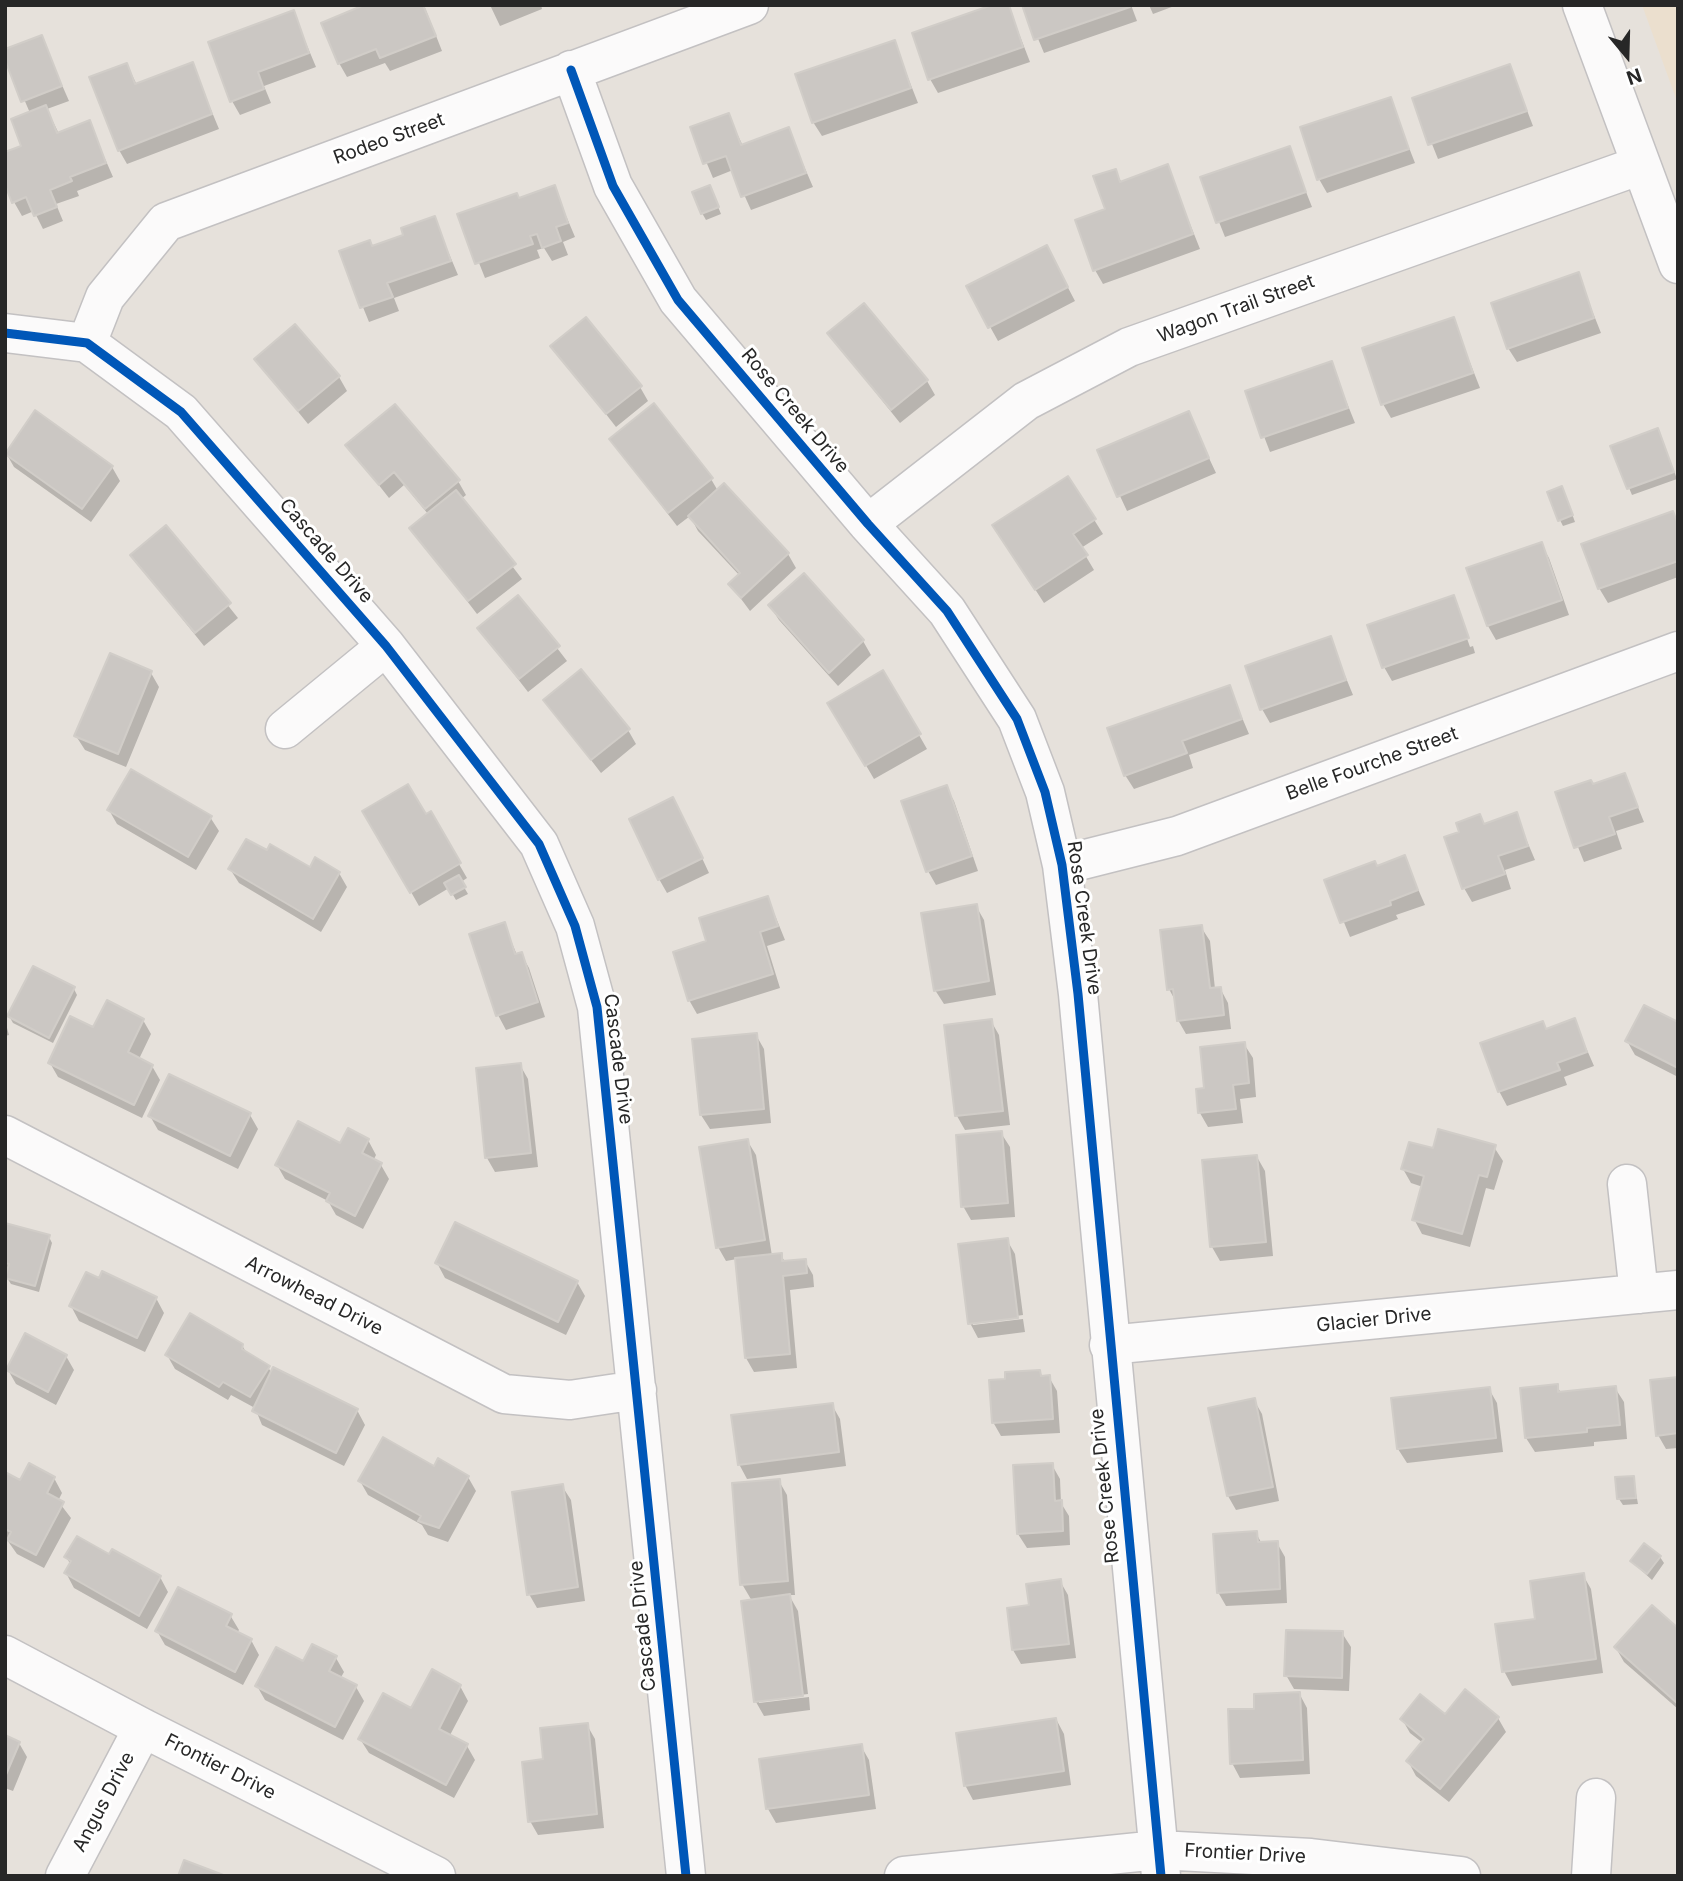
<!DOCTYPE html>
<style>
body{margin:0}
#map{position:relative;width:1683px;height:1881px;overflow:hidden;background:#e6e1db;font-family:Inter,sans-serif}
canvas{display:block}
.frame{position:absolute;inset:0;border:7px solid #272727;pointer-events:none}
.north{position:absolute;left:1592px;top:21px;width:70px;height:70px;-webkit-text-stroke:5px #fff;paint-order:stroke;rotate:161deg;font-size:19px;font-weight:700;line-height:28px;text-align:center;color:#272727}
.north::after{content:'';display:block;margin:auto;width:24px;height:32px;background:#272727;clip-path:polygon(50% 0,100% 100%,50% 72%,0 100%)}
</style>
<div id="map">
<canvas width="1683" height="1881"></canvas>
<div class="frame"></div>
<div class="north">N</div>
</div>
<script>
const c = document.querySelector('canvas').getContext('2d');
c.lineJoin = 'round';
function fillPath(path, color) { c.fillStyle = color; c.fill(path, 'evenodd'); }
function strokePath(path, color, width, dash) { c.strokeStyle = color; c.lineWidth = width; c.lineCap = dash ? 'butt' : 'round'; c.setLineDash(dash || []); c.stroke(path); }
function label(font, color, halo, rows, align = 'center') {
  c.font = font + ' Inter,sans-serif'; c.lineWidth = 6; c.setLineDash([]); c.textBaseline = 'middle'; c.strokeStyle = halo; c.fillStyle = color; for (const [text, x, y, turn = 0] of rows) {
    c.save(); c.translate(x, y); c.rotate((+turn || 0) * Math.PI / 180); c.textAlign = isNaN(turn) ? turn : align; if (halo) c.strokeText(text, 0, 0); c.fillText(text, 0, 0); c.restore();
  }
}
const education = new Path2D(`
 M1642 5H1678V104Z`);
const shadow = new Path2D(`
 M369 5H424L442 51 390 71 385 63 347 77 339 63Z
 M490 5H541L542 9 500 26Z
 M1008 5 1030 62 938 93 930 79Z
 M1024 5H1131L1137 21 1044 53Z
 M1149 5H1177L1153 14Z
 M293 12 316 67 264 86 271 103 240 115 232 101Z
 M41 37 69 101 47 109 59 134 89 122 113 177 77 191 79 196 56 204 63 221 43 229 34 211 22 216 14 202 30 113 5 55Z
 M894 42 918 103 822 136 813 122Z
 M192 64 219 129 127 164 119 150 127 65 137 85Z
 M1510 66 1533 126 1438 159 1414 99Z
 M1390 99 1415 163 1327 193 1319 179Z
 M728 115 743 146 788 129 813 187 751 210 733 170 713 178 692 128Z
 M1289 149 1312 207 1225 237 1202 179Z
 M1167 166 1200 249 1103 284 1095 270 1115 171 1122 183Z
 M554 187 575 237 563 242 568 255 552 261 544 248 537 250 540 258 485 278 460 215Z
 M710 187 721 214 706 220 702 213Z
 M434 218 458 275 394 298 399 311 369 322 341 253 372 248 405 236Z
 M1054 261 1075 301 998 341 968 287Z
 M1578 275 1601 333 1517 362 1508 348Z
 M1453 319 1480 388 1391 418 1383 404Z
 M829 334 927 381 935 395 900 423Z
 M553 346 640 387 648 401 616 427Z
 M256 360 339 377 347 391 308 424Z
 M1331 363 1355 423 1270 452 1247 392Z
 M1188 413 1216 473 1127 511 1099 451Z
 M1661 436 1677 479 1632 495 1612 447Z
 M611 439 711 479 718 491 788 554 796 568 750 611 730 584 740 576 698 531 690 516 677 526Z
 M348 446 458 481 466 495 461 499 522 579 477 614 411 528 428 514 404 485 389 498Z
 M6 453 112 467 120 481 91 522 14 467Z
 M1068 478 1103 534 1081 548 1094 570 1044 603 1003 540Z
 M1565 495 1575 522 1563 526 1560 520Z
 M1672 513 1678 523V577L1608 603 1599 588Z
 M166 528 238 618 204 646 132 556Z
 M1541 544 1549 558 1569 615 1496 640 1488 626Z
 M804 576 863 641 871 655 838 686 779 620 770 606Z
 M518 597 567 661 528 692 479 629Z
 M1453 597 1460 610H1457L1470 647 1473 646 1475 653 1392 681 1384 667Z
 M1330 639 1353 695 1270 723 1262 709Z
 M883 672 927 749 874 779 830 704Z
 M151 673 159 687 126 767 85 750 76 736Z
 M1229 687 1249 734 1189 755 1193 768 1134 789 1125 775Z
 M545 700 628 730 636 744 601 773Z
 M1625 775 1644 822 1616 831 1622 849 1584 862 1557 794 1593 786Z
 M946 787 954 801 978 871 936 885 928 871Z
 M109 810 210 817 219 831 196 870 117 824Z
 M365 811 425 817 430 814 467 878 461 882 468 894 456 900 449 888 419 906Z
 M681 813 709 873 667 893 659 879Z
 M1516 815 1535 860 1505 870 1511 889 1472 902 1464 888 1462 833 1480 816 1485 825Z
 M1404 857 1425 905 1396 915 1398 919 1350 937 1327 881Z
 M230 869H310L339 873 347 887 321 932 239 883Z
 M768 898 785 940 767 946 780 988 697 1014 689 1000 708 943Z
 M976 906 984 920 996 995 944 1004 935 990Z
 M504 924 517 955 521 954 529 968 545 1017 506 1030 498 1015 472 935Z
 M1201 927 1210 941 1215 989 1220 988 1228 1003 1231 1029 1186 1034 1178 1020 1176 1002 1169 989Z
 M74 989 77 995 53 1043 13 1023 9 1016Z
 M143 1020 151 1034 139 1059 152 1066 160 1080 142 1118 58 1077 50 1063 94 1029Z
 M1574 1020 1594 1066 1564 1077 1567 1085 1507 1106 1499 1091Z
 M5 1021 9 1035 5 1036Z
 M991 1021 999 1035 1010 1125 965 1130 957 1116Z
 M1678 1024V1077L1635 1055 1627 1041Z
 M756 1035 764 1049 771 1123 710 1129 701 1115Z
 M1244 1044 1253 1058 1256 1097 1240 1099 1243 1123 1208 1127 1200 1113 1206 1090Z
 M520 1065 528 1079 538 1167 495 1172 487 1158Z
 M250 1115 258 1129 238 1169 158 1130 150 1116Z
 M1001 1133 1010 1147 1015 1217 971 1220 963 1206Z
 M368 1140 376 1155 373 1161 381 1165 389 1179 363 1229 336 1215 328 1201 285 1179 277 1165Z
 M747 1140 756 1155 772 1256 781 1255 785 1262 805 1261 813 1275 814 1287 790 1290 797 1368 754 1372 746 1358 737 1259 726 1261 718 1247Z
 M1494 1147 1503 1161 1494 1190 1486 1188 1470 1247 1422 1234 1414 1219 1423 1187 1411 1183 1403 1169 1434 1151Z
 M1257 1157 1265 1171 1273 1256 1220 1261 1212 1247Z
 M5 1224 49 1237 52 1243 39 1292 11 1284 7 1278 9 1269 5 1268Z
 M1007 1240 1015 1254 1023 1315 973 1322V1325L1023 1319 1025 1332 978 1338 970 1323Z
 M437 1263 577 1282 585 1296 566 1335 445 1278Z
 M156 1298 164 1313 145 1352 79 1321 71 1306Z
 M242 1345 247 1354 268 1367 272 1374 357 1410 365 1425 344 1466 262 1425 255 1408 231 1395 228 1400 175 1369 167 1355Z
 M66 1356 74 1370 56 1405 16 1384 8 1370Z
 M1039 1371 1043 1377H1049L1057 1391 1060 1433 1001 1436 993 1422 1007 1380Z
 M1678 1379V1448L1666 1449 1658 1435Z
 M1557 1386 1561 1393 1615 1388 1624 1402 1627 1439 1594 1442V1446L1535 1452 1526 1438Z
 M1489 1389 1497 1403 1503 1452 1407 1463 1398 1449Z
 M1254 1400 1262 1414 1279 1501 1236 1510 1228 1496Z
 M832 1405 840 1419 846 1466 747 1479 739 1464Z
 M1052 1465 1060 1479 1061 1503 1069 1516 1070 1545 1027 1548 1018 1534Z
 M435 1468 468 1477 476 1491 448 1542 428 1535 422 1525 368 1495 360 1481Z
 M5 1474 21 1483 54 1478 62 1493 58 1501 71 1518 44 1568 17 1554 5 1537Z
 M1633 1477 1638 1504 1623 1505 1619 1499Z
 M779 1481 787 1495 795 1595H789L798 1611 808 1694 759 1700V1703L809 1697 810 1710 764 1716 756 1702 752 1601 742 1584Z
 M562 1486 571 1500 585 1601 537 1608 529 1594Z
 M1256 1533 1262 1544 1277 1543 1285 1557 1287 1603 1226 1606 1218 1592Z
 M110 1556 160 1577 168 1592 147 1629 74 1588 66 1573 71 1565 66 1557Z
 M1660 1557 1664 1563 1652 1580 1632 1562Z
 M1583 1575 1591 1589 1603 1673 1512 1686 1504 1671 1537 1620Z
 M1060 1581 1068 1595 1076 1658 1021 1664 1013 1650 1031 1607Z
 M230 1615 239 1630 237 1633 251 1640 259 1655 243 1685 165 1645 157 1631Z
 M1678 1630V1709L1624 1662 1616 1648Z
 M1342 1633 1351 1647 1349 1691 1294 1689 1286 1675Z
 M336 1658 344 1672 340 1679 356 1687 364 1701 343 1740 265 1700 257 1686 303 1664Z
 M460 1686 468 1701 449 1737 467 1746 475 1760 454 1798 369 1753 360 1739Z
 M1299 1693 1307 1708 1310 1774 1240 1778 1232 1763Z
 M1498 1718 1506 1732 1449 1802 1416 1776 1408 1761 1423 1743 1410 1733 1402 1719Z
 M1056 1719 1064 1734 1071 1785 973 1800 965 1785Z
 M587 1725 595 1739 604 1828 538 1835 530 1821 545 1761Z
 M5 1737 19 1743 27 1757 13 1791 5 1788Z
 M861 1746 869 1760 876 1809 776 1823 768 1809 761 1760Z`);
const building = new Path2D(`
 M364 5H423L436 36 380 58 376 49 338 64 321 23Z
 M992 5H1009L1023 47 928 80 912 33Z
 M1022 5H1130V7L1034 40Z
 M294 10 309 53 258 72 264 89 230 102 208 42Z
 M42 35 62 86 21 102 5 60V49Z
 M895 40 911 88 812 123 795 74Z
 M193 62 212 114 118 151 89 77 127 63 135 84Z
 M1510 64 1527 111 1428 145 1412 98Z
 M1391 97 1409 149 1317 180 1300 127Z
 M46 105 57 133 90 120 106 163 70 177 72 181 50 190 57 207 34 216 26 197 12 203 5 185V152L21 146 11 119Z
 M729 113 741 145 789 127 806 173 741 197 726 156 703 164 690 127Z
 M1290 146 1306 192 1216 223 1200 177Z
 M1168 164 1193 234 1093 271 1075 220 1105 209 1093 176 1116 169 1120 182Z
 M555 185 568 223 556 227 561 241 542 248 537 234 530 236 533 244 475 264 457 214 517 193 519 198Z
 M710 185 719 207 701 214 692 192Z
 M435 216 451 261 387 283 393 297 360 308 339 251 370 240 372 246 403 235 401 228Z
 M1047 245 1068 287 988 328 966 286Z
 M1579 272 1594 318 1507 349 1491 303Z
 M864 303 928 380 891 410 827 333Z
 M586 317 642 386 606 414 550 346Z
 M1454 317 1473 373 1381 405 1362 348Z
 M295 324 340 376 298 411 254 359Z
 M1332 361 1348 408 1261 438 1245 391Z
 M654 403 713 478 668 513 609 439Z
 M395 404 460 480 425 509 394 472 379 485 345 445Z
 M35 410 113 466 82 509 5 454Z
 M1189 411 1209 458 1117 497 1097 450Z
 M1658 428 1674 472 1627 489 1610 446Z
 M1068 476 1096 519 1073 534 1088 555 1035 590 992 525Z
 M724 483 789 553 741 598 728 584 740 573 688 516Z
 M1562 486 1573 515 1558 521 1547 492Z
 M456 490 516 564 468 601 409 528Z
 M1673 511 1678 524V561L1598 589 1581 544Z
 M166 525 231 603 195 633 130 555Z
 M1542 542 1562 600 1487 626 1466 568Z
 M804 573 864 640 829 673 768 605Z
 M518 595 560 646 519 679 477 628Z
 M1454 595 1469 638 1382 668 1367 625Z
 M1331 636 1346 680 1260 710 1245 666Z
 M110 653 152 671 118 754 74 736Z
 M581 669 630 729 591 760 543 700Z
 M883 670 921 734 865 766 827 703Z
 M1230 685 1242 719 1182 741 1187 753 1124 776 1107 728Z
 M131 769 212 816 188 857 107 810Z
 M1625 773 1638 807 1609 817 1615 834 1574 848 1555 792 1591 780 1593 784Z
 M408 784 426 814 431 811 461 863 410 893 362 811Z
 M947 785 972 856 926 872 901 801Z
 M673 797 703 858 658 880 629 819Z
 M1517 812 1528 846 1498 856 1505 874 1462 889 1444 837 1459 832 1456 823 1480 814 1484 824Z
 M246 839 267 850 270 844 310 867 315 857 340 872 313 919 228 869Z
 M1405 855 1418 890 1390 901 1391 905 1340 923 1324 880 1375 861 1377 866Z
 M459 875 466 887 451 895 444 883Z
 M768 896 778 926 760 932 773 974 688 1001 673 952 706 941 699 918Z
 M977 904 989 981 934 991 921 913Z
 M505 922 515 954 522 952 538 1002 496 1016 469 934Z
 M1202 925 1210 988 1221 987 1224 1015 1177 1021 1173 989 1167 990 1160 930Z
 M33 966 75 987 49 1038 7 1016Z
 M107 1000 144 1019 128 1052 153 1065 134 1105 48 1063 70 1016 93 1027Z
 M1644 1005 1678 1022V1068L1625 1041Z
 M1575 1018 1587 1052 1557 1063 1560 1070 1498 1092 1480 1043 1543 1021 1546 1029Z
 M992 1019 1003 1111 955 1116 944 1025Z
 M757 1033 764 1109 700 1115 692 1039Z
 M1245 1042 1249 1083 1233 1085 1236 1109 1198 1113 1196 1089 1204 1088 1200 1047Z
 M521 1063 531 1153 485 1158 476 1068Z
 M169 1074 251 1113 230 1156 148 1116Z
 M298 1121 340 1143 348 1128 369 1139 362 1153 382 1163 355 1216 326 1201 330 1193 275 1165Z
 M1438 1129 1496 1145 1487 1177 1479 1175 1462 1234 1412 1220 1424 1176 1401 1169 1409 1142 1433 1148Z
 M1002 1131 1008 1203 961 1207 956 1135Z
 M748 1139 765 1240 716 1248 699 1147Z
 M1257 1155 1266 1242 1210 1247 1202 1160Z
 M455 1222 578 1281 558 1322 435 1263Z
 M5 1223 50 1235 35 1286 5 1278 9 1264 5 1263Z
 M1008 1238 1018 1318 968 1324 958 1244Z
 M782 1253V1261L806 1259 807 1273 783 1276 790 1354 745 1358 735 1258Z
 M102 1271 157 1297 137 1338 69 1306 86 1272 99 1278Z
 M190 1313 243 1344 242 1349 270 1366 250 1397 223 1382 219 1387 165 1355Z
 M25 1333 67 1355 48 1392 6 1370Z
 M273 1367 358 1409 336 1453 252 1411Z
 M1040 1370 1041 1376 1050 1375 1053 1419 992 1423 989 1380 1005 1379V1372Z
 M1678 1377V1433L1656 1436 1650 1380Z
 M1558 1384V1392L1616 1386 1620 1425 1587 1428V1432L1525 1438 1520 1388Z
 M1490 1387 1496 1438 1397 1449 1391 1398Z
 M1255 1398 1273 1487 1227 1496 1208 1408Z
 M833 1403 839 1452 738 1465 731 1415Z
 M383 1437 434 1466 438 1458 469 1476 439 1528 418 1521 421 1516 358 1481Z
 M29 1463 55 1477 47 1493 64 1502 36 1555 7 1540 11 1532 5 1529V1472L20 1480Z
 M1053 1463 1055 1501 1062 1500 1063 1531 1017 1534 1013 1465Z
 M1634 1476 1636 1498 1617 1499 1615 1477Z
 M780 1479 788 1581 740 1585 732 1483Z
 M563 1484 578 1587 527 1595 512 1492Z
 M1257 1531 1258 1542 1278 1541 1280 1589 1217 1593 1213 1534Z
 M77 1536 109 1554 112 1549 161 1576 139 1616 64 1573 71 1561 64 1557Z
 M1644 1543 1661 1556 1647 1574 1630 1561Z
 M1584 1573 1596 1659 1502 1672 1495 1624 1535 1619 1530 1581Z
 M1061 1579 1069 1644 1012 1650 1007 1608 1029 1605 1026 1584Z
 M178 1587 232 1614 226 1626 252 1639 235 1672 155 1631Z
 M790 1594 803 1696 754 1702 741 1601Z
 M1652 1605 1678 1628V1704L1614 1647Z
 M1286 1630 1343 1631 1342 1678 1284 1676Z
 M312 1644 337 1656 329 1671 357 1685 335 1727 255 1686 276 1647 303 1661Z
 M432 1669 461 1685 439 1729 468 1744 446 1785 358 1739 383 1693 411 1708Z
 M1465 1689 1499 1717 1440 1789 1406 1761 1424 1739 1400 1719 1420 1694 1445 1714Z
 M1300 1692 1303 1760 1230 1764 1228 1709H1254V1694Z
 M1056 1718 1064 1771 964 1786 956 1733Z
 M588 1723 597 1814 528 1822 522 1762 543 1759 540 1728Z
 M5 1735 20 1742 5 1777Z
 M862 1744 869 1795 766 1809 759 1759Z
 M184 1860 226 1876H178Z`);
const minor = new Path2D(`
 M1582 5 1678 264
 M571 70 613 186 678 300 868 524 947 611 1017 719 1045 792 1062 865 1078 994 1161 1876
 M5 333 87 343 181 412 386 646 539 844 575 926 597 1007 686 1876
 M87 343 105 297 166 222 749 5
 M868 524 1026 401 1129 347 1641 165
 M285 729 386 646
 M1062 865 1177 836 1678 651
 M5 1135 504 1394 570 1400 637 1390
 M1627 1184 1639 1294
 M1109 1345 1678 1290
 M5 1655 143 1728 436 1876
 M65 1876 143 1728
 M904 1876 1158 1850 1311 1858 1461 1876
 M1591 1876 1596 1798`);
const cycleway = new Path2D(`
 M571 70 613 186 678 300 868 524 947 611 1017 719 1045 792 1062 865 1078 994 1161 1876
 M5 333 87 343 181 412 386 646 539 844 575 926 597 1007 686 1876`);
const streetNames = [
 ["Rodeo Street",389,139,-20],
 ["Wagon Trail Street",1236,309,-20],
 ["Rose Creek Drive",795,411,50],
 ["Cascade Drive",326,551,49],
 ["Belle Fourche Street",1372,764,-20],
 ["Rose Creek Drive",1084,918,82],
 ["Cascade Drive",618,1059,83],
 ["Arrowhead Drive",314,1296,27],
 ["Glacier Drive",1374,1320,-6],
 ["Rose Creek Drive",1105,1486,-96],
 ["Cascade Drive",643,1626,-96],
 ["Frontier Drive",220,1767,27],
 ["Angus Drive",104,1802,-62],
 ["Frontier Drive",1245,1854,3]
];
fillPath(education, '#ebdfce');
fillPath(shadow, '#0003');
fillPath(building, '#cbc7c3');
strokePath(building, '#d1cdc8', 2);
strokePath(minor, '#c3c1c2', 41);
strokePath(minor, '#fbfafa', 38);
strokePath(cycleway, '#0057b8', 9);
label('19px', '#272727', '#fff', streetNames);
</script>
